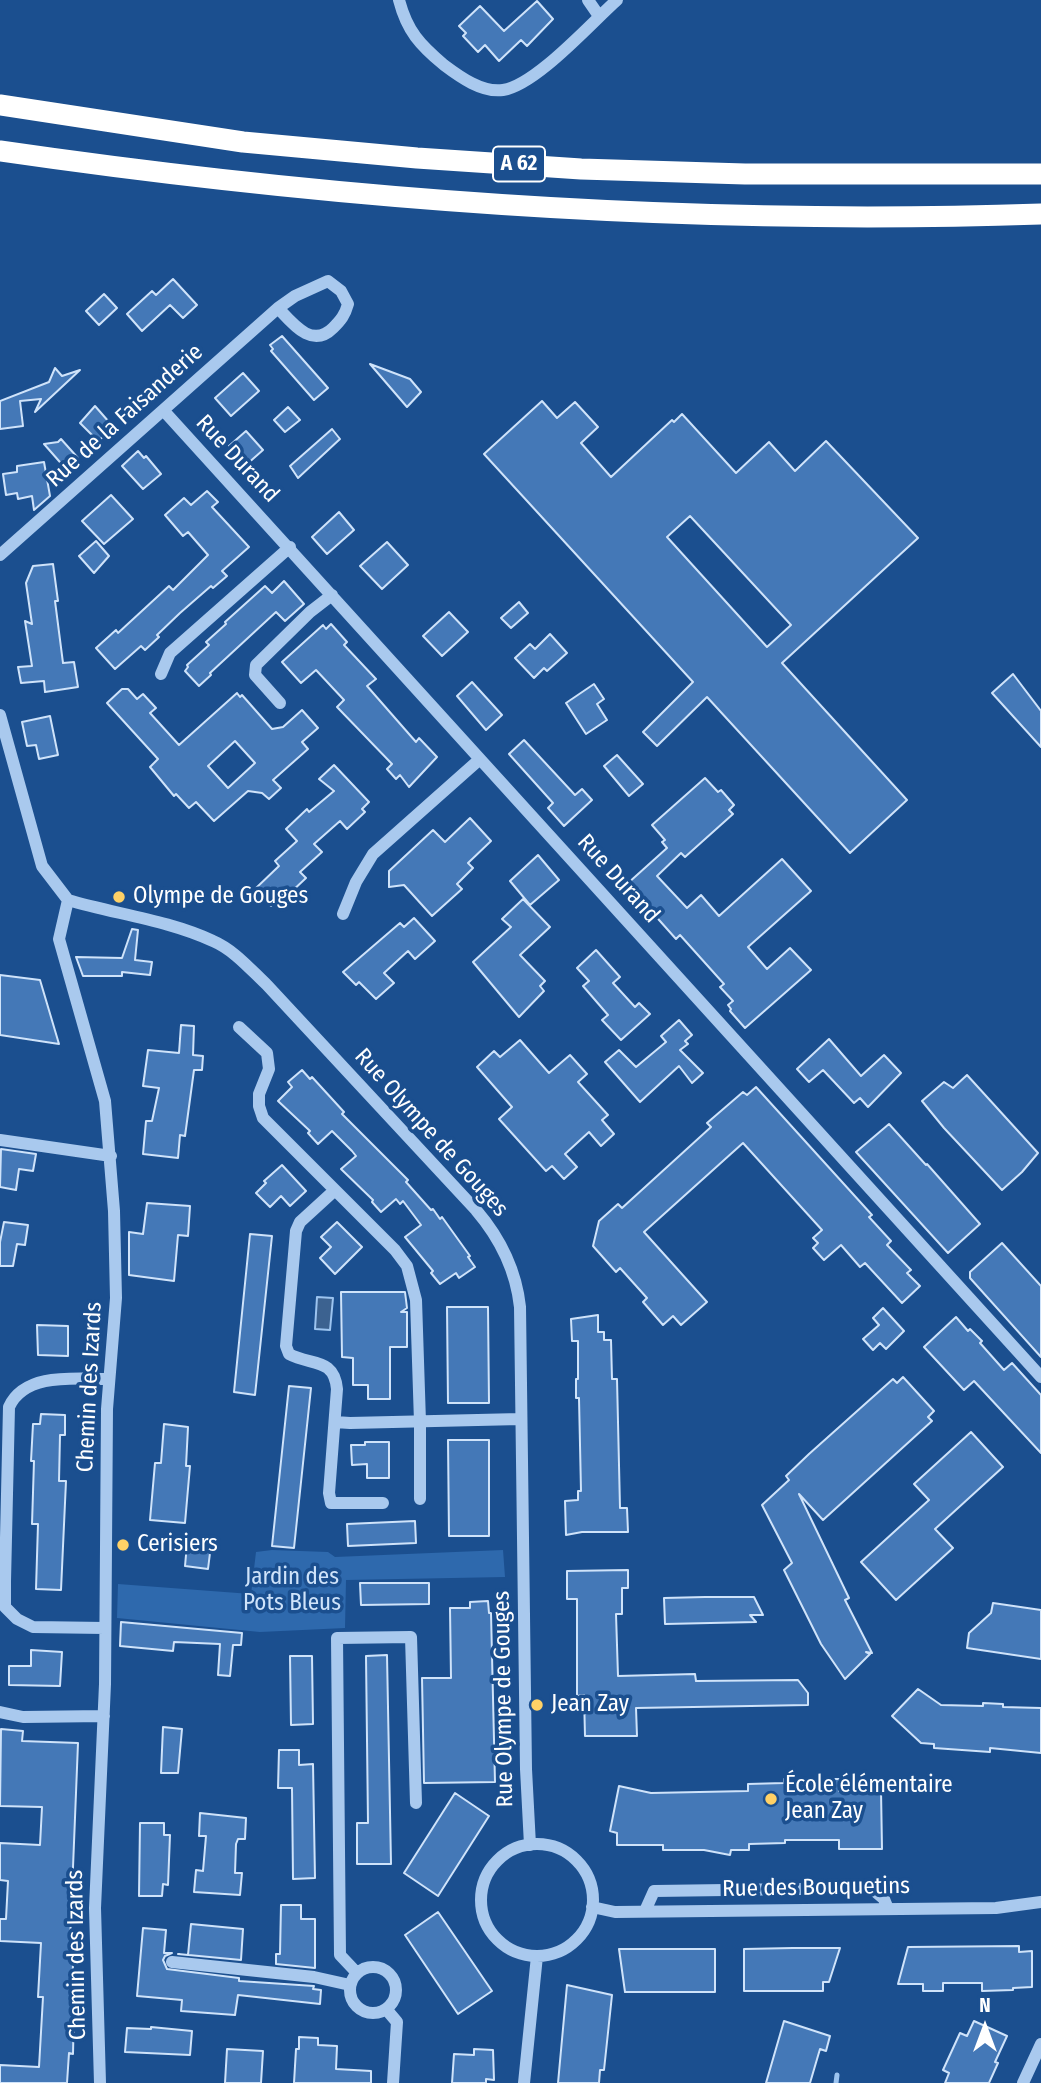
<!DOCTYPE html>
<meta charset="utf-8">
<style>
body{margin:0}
#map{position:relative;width:1041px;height:2083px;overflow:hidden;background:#1b4f8f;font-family:"Fira Sans Condensed",sans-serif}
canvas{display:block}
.north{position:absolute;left:950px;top:1992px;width:70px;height:70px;-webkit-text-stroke:5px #1b4f8f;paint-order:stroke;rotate:0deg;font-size:19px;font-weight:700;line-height:28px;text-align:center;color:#fff}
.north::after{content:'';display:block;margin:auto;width:24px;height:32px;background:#fff;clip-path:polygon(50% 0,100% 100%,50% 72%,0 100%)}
</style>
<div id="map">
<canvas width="1041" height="2083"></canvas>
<div class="north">N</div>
</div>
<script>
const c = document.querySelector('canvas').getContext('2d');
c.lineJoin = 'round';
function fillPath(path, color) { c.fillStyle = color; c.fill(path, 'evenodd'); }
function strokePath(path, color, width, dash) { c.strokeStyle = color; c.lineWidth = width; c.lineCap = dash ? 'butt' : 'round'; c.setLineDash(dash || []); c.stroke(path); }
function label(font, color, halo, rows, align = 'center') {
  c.font = font + ' "Fira Sans Condensed",sans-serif'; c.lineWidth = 7; c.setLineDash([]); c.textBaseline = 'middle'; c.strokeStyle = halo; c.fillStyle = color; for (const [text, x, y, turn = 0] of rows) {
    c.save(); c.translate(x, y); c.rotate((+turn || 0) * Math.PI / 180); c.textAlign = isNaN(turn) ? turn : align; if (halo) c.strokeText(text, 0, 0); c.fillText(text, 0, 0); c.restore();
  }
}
const green = new Path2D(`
 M272 1550 328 1552 335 1557 503 1550 505 1577 346 1580 345 1628 260 1632 117 1618 118 1584 251 1594 256 1552Z`);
const water = new Path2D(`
 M317 1297 333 1298 330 1330 315 1329Z`);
const stream = new Path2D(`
 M836 2083 837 2075`);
const building = new Path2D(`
 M537 1 553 19 527 46 521 40 499 61 485 45 478 52 463 36 466 33 459 26 480 6 504 31Z
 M173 279 197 305 183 318 170 305 142 331 127 314 152 291 156 295Z
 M104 294 117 308 99 325 86 311Z
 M282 336 328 388 314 400 271 351 273 349 270 345Z
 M370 364 410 379 421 392 407 407Z
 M55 368 62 376 80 370 35 412 41 399 20 401 23 426 0 429V401L49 382Z
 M243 373 259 391 231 416 215 398Z
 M542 401 557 418 575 402 598 427 581 443 611 477 672 420 674 422 682 414 736 473 769 442 795 471 826 441 918 538 782 663 907 800 850 853 707 697 657 746 643 732 693 682 484 454ZM690 516 791 625 767 647 667 537Z
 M95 406 109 422 111 430 98 441 80 423Z
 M288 407 300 420 285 432 274 420Z
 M332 429 340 439 298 478 290 466Z
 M246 431 263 450 246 465 229 446Z
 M61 439 78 458 66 469 44 444 58 442Z
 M138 451 144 458 146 456 161 474 143 489 122 466Z
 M44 462 50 496 34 510 32 496 18 499 17 493 6 495 3 474 17 472V466Z
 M207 491 218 502 212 507 249 547 222 571 227 576 213 588 211 586 180 613 157 635 159 637 145 650 141 646 115 669 96 648 116 630 118 633 169 586 173 590 208 555 188 532 183 536 165 515 184 498 191 505Z
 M111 495 133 519 104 544 82 521Z
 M339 512 354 530 327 554 312 537Z
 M96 541 109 556 94 573 79 556Z
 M387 542 408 565 382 589 360 566Z
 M53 564 58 601H55L63 663 74 662 78 687 45 692 44 681 21 683 18 667 32 666 25 621 32 624 26 583 33 566Z
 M284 581 304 604 285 621 276 612 210 673 211 675 199 686 185 671 188 667 187 665 209 645 206 642 226 624 225 622 265 586 272 593Z
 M519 602 528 613 511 628 501 618Z
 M449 612 468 632 442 656 423 636Z
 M331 624 347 642 344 645 376 679 367 686 416 742 419 738 437 757 409 787 400 775 396 779 387 769 392 764 337 707 344 700 316 670 301 683 282 662 323 625 326 629Z
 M550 634 567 653 547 671 544 668 534 678 515 658 530 644 535 649Z
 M1013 674 1041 711V747L992 693Z
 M472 682 502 715 486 730 457 696Z
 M594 684 604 699 597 704 607 720 586 734 566 703Z
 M122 689H128L137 699 143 694 156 708 150 713 179 745 237 693 240 697 242 695 272 729 283 727 302 710 318 728 302 742 308 749 273 780 281 788 269 799 262 793 248 791 214 821 196 802 189 808 176 794 174 796 150 767 158 759 107 703ZM235 741 255 763 228 788 208 766Z
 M50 716 58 755 39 759 36 745 27 746 22 722Z
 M524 740 575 795 582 789 592 800 564 826 548 808 553 803 509 754Z
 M617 755 643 784 629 796 604 766Z
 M334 765 369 802 362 809 365 812 347 829 340 821 314 844 322 852 300 872 306 878 288 895 286 892 271 906 255 889 279 866 275 861 297 841 286 829 307 809 309 812 334 791 319 779Z
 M705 778 718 792 721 790 734 805 729 810 733 814 685 857 681 853 657 876 687 908 701 895 719 916 782 859 811 891 748 947 767 969 790 948 811 970 745 1028 730 1011 731 1009 728 1005 733 1001 720 987 724 984 680 935 676 939 627 884 667 848 662 842 665 840 652 825Z
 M470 818 491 841 468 863 473 868 457 884 462 889 432 916 404 885 389 887V871L433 830 445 842Z
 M538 855 559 880 530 905 510 881Z
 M523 899 550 927 520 955 545 981 540 986 544 991 519 1017 473 962 511 927 502 919Z
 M414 918 435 941 415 959 408 951 384 973 394 983 376 999 359 982 356 985 343 972 400 923 404 927Z
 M132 929 138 930 135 960 152 962 150 975 122 972V976H83L76 957 122 958Z
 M596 950 620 977 613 983 635 1007 639 1003 650 1014 621 1040 602 1020 608 1015 583 986 589 981 577 968Z
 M0 975 40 980 59 1044 0 1035Z
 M679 1020 692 1035 685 1041 688 1044 680 1050 703 1073 692 1083 679 1066 640 1102 605 1062 619 1050 636 1067 666 1042 661 1036Z
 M181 1025 194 1026 193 1055 203 1056 202 1070H194L185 1136 180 1135 178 1158 143 1154 146 1121H152L159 1088 143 1086 148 1050 179 1053Z
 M829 1039 861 1076 884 1055 901 1073 868 1107 860 1098 854 1103 823 1070 809 1082 797 1069Z
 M520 1040 549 1073 570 1055 587 1074 578 1082 608 1115 602 1120 614 1134 601 1146 589 1132 565 1154 577 1167 564 1179 552 1166 546 1171 499 1119 512 1107 477 1067 494 1051 500 1057Z
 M302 1070 310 1079 312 1077 344 1112 342 1114 408 1180 406 1182 431 1210 433 1209 440 1219 442 1217 470 1256 468 1257 475 1267 459 1278 456 1273 440 1284 431 1273 433 1271 405 1237 421 1225 403 1201 400 1204 396 1199 381 1212 372 1202 373 1200 341 1169 356 1156 352 1151 332 1131 318 1144 308 1133 310 1131 278 1101 292 1087 288 1082Z
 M967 1075 1038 1153 1022 1172 1002 1190 944 1128 922 1101 944 1082 953 1088Z
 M756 1087 872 1215 869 1217 891 1241 887 1245 911 1270 907 1273 920 1286 902 1303 865 1263 860 1267 841 1245 824 1260 813 1248 818 1243 813 1238 822 1230 743 1143 644 1232 707 1302 681 1325 673 1316 663 1325 643 1302 647 1298 620 1268 616 1272 593 1246 599 1221 618 1204 622 1208 711 1127 707 1123 743 1092 747 1095Z
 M889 1124 926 1165 927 1164 980 1224 948 1253 856 1152Z
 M1 1149 36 1154 33 1171 19 1169 16 1190 0 1187Z
 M282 1165 306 1191 290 1206 281 1196 270 1207 256 1193 266 1183 264 1181Z
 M147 1203 190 1206 188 1236 178 1235 174 1281 129 1275V1232L143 1234Z
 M4 1222 28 1225 25 1245 17 1244 13 1266H0V1242Z
 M337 1222 362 1247 335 1274 320 1258 331 1247 321 1237Z
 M250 1234 272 1236 255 1395 234 1392Z
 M1002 1243 1041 1286V1357L970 1278V1272Z
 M341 1292H405L407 1308 401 1312H407V1347H390V1399H368V1385H353V1358L342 1357Z
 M447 1307H488L489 1403H448Z
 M883 1308 904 1331 886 1349 880 1343 873 1350 863 1339 879 1325 873 1318Z
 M598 1315V1332H604V1340H611L612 1379H617L620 1508H627L628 1532H582L566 1535 565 1501 578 1500V1491H581L579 1398H576V1379H578V1341H572L571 1319Z
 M956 1317 968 1331 970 1329 982 1341 980 1343 1004 1370 1012 1363 1041 1395V1453L974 1381 964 1390 924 1347Z
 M37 1325 68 1326V1356L38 1355Z
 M903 1377 934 1411 928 1417 932 1421 823 1520 799 1494 849 1598 845 1600 872 1653 866 1652 870 1654 845 1679 821 1644 784 1570 792 1563 762 1505 789 1480 786 1476 809 1454 893 1379 897 1383Z
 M289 1386 311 1388 294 1548 272 1546Z
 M41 1414 65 1415V1435H60L59 1481H66L61 1590 36 1589 38 1524H32L34 1461H31L33 1424H40Z
 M164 1424 188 1427 186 1466H190L185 1523 150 1520 155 1463H161Z
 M971 1432 1003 1467 935 1529 953 1548 896 1600 861 1562 929 1500 914 1484Z
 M448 1440H489V1536H449Z
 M365 1442H389V1478H367V1464L352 1465 351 1445H365Z
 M415 1521 416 1543 348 1546 347 1524Z
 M187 1544 211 1545 208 1569 185 1566Z
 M628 1570V1588H622V1614H616L618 1676 695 1674 696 1681 798 1680 808 1693V1705L636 1708 637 1736H585L584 1695 577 1696V1599H567V1571Z
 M360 1583H429V1604L361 1605Z
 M705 1597H754L763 1615H750L756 1622 665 1624 664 1598Z
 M488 1601 489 1613H491L495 1782 424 1783 422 1678H451L450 1608H470V1602Z
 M993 1603 1041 1610V1659L967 1648 969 1633 991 1613Z
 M121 1622 242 1633 241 1645H233L230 1676 218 1675 220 1644 174 1642 173 1651 120 1646Z
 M31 1650 62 1652 60 1686 9 1685V1666H31Z
 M387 1655 391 1864H357V1823H368L366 1656Z
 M290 1656H312L313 1724 291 1725Z
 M918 1689 941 1705 983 1706V1703L1003 1704V1707L1041 1708V1753L990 1748V1752L934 1748V1744L921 1743 892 1716Z
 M163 1727 182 1729 178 1773H161Z
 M1 1729 23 1731 22 1741 78 1743 70 1942H74L71 2010H74L73 2054 69 2053 67 2083H0V2065L39 2067 43 1997H38L41 1943 0 1941V1919H6L8 1881 0 1880V1843L40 1845 42 1807 0 1806Z
 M279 1750H299V1765L313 1764 315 1878 293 1879 292 1788H278Z
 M784 1779H839V1791L881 1790 882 1849H839V1840H785V1843L749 1844V1850H731L730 1855 704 1850H663V1845H617V1833L610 1831 619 1786 651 1793 748 1791V1784L784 1783Z
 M455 1793 489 1816 438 1896 404 1873Z
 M200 1813 246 1818 245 1839H238L236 1844 235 1873H242L240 1895 194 1892 196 1870 203 1871 206 1836H199Z
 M140 1823H164V1835H170L168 1885 163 1884 162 1896H139Z
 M281 1905H301V1919H315V1968L276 1964V1954H280Z
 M438 1912 492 1991 458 2014 405 1935Z
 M191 1924 243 1929 241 1960 178 1954 188 1955Z
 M143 1928 166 1930 164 1953H172L165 1956 163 1960 167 1969 239 1978V1981L314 1986 313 1989 321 1990 320 2004 238 1995 235 2015 181 2011 182 2000 137 1996Z
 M1019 1946V1952L1032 1951V1987L1013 1988V1990L982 1991V1983H943V1991H923V1984H898L908 1947Z
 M793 1948H840L829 1982H823V1991H744V1949Z
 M619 1949H715V1992H625Z
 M567 1985 612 1995 604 2070H600L599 2083H558Z
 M784 2021 830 2036 826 2051 820 2049 810 2083H766Z
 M974 2021 1007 2036 995 2062 998 2063 989 2083H945L949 2073 943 2070 960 2033 967 2036Z
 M151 2027 192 2031 190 2055 125 2052 127 2028 151 2029Z
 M299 2037 318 2038V2045L337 2046 336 2069 371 2071V2083H294L296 2049H299Z
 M227 2049 263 2051 261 2083H225Z
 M474 2049 493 2050 494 2080 486 2079V2083H452L454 2054 474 2055Z`);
const minor = new Path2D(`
 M399 0C407 31 420 45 444 65 460 77 482 93 503 90 536 85 591 23 617 0
 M588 0 599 16
 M164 411 1041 1377
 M0 555 278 308 295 296 328 281 341 291 348 304C345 315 341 320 333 328 312 349 293 324 278 308
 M161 674 170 653 290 547
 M280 703 255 675 256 665 310 612 332 595
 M0 715 42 866 68 900 59 939 105 1101 114 1211 116 1298 107 1409 105 1684 95 1908 100 2083
 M68 900C115 914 168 920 213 941 234 950 250 969 267 985L476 1210C500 1238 516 1270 520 1307L526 1769 530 1845
 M343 914 356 882 373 854 480 759
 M239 1027 267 1053 269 1069 259 1094V1106L263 1118 395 1250 407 1266 416 1300 420 1422V1499
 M0 1140 111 1156
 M335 1190 300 1222 296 1231 286 1346 289 1354C311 1366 334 1357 337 1389L329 1493 331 1503H383
 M335 1422 350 1423 520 1419
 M105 1628 33 1627 17 1619 5 1607V1581L9 1407C25 1372 76 1379 108 1379
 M0 1712 23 1717 104 1716
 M481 1900a56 56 0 1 1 112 0a56 56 0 1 1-112 0Z
 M592 1907 615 1912 996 1908 1041 1902
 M645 1911 654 1891 871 1888 884 1899 888 1909
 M172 1962 314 1977 350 1985
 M350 1990a23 23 0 1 1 46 0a23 23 0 1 1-46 0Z
 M357 1973 340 1955 337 1638 411 1637 416 1803
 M386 2009 397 2022 393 2083
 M524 2083 537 1956
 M1023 2083 1041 2044`);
const highway = new Path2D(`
 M0 105 243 142 417 158 581 169 745 174H1041
 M0 151C344 201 693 226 1041 214`);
const markers = [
 [119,897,7,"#ffd166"],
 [123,1545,7,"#ffd166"],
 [537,1705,7,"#ffd166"],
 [771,1799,7,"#ffd166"]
];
const shields = [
 [519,164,52]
];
const shieldNames = [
 ["A 62",519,164]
];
const streetNames = [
 ["Rue de la Faisanderie",125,416,-42],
 ["Rue Durand",237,459,47],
 ["Rue Durand",618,879,48],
 ["Rue Olympe de Gouges",431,1133,48],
 ["Chemin des Izards",90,1387,-87],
 ["Rue Olympe de Gouges",504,1699,-91],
 ["Rue des Bouquetins",816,1888,-1],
 ["Chemin des Izards",77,1955,-91]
];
const poiNames = [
 ["Olympe de Gouges",133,897],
 ["Cerisiers",137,1545],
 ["Jean Zay",551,1705],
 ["École élémentaire",785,1786],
 ["Jean Zay",785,1812]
];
const parkNames = [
 ["Jardin des",292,1578],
 ["Pots Bleus",292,1604]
];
fillPath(green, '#2e69ad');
fillPath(water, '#3c6290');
strokePath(water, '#9cc4f0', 2);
strokePath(stream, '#9cc4f0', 5);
fillPath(building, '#4478b7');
strokePath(building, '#cfe3fa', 2);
strokePath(minor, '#a9c9ee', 12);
strokePath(highway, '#fff', 21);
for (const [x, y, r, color] of markers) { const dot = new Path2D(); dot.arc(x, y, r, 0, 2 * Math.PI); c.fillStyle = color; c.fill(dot); strokePath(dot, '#1b4f8f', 2.5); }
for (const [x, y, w] of shields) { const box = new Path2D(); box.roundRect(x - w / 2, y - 17.5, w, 35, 5); c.fillStyle = '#1b4f8f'; c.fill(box); strokePath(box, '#fff', 2); }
label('bold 21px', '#fff', null, shieldNames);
label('23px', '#fff', '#1b4f8f', streetNames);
label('23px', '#fff', '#1b4f8f', poiNames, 'left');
label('23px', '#cfe3fa', '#1b4f8f', parkNames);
</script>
